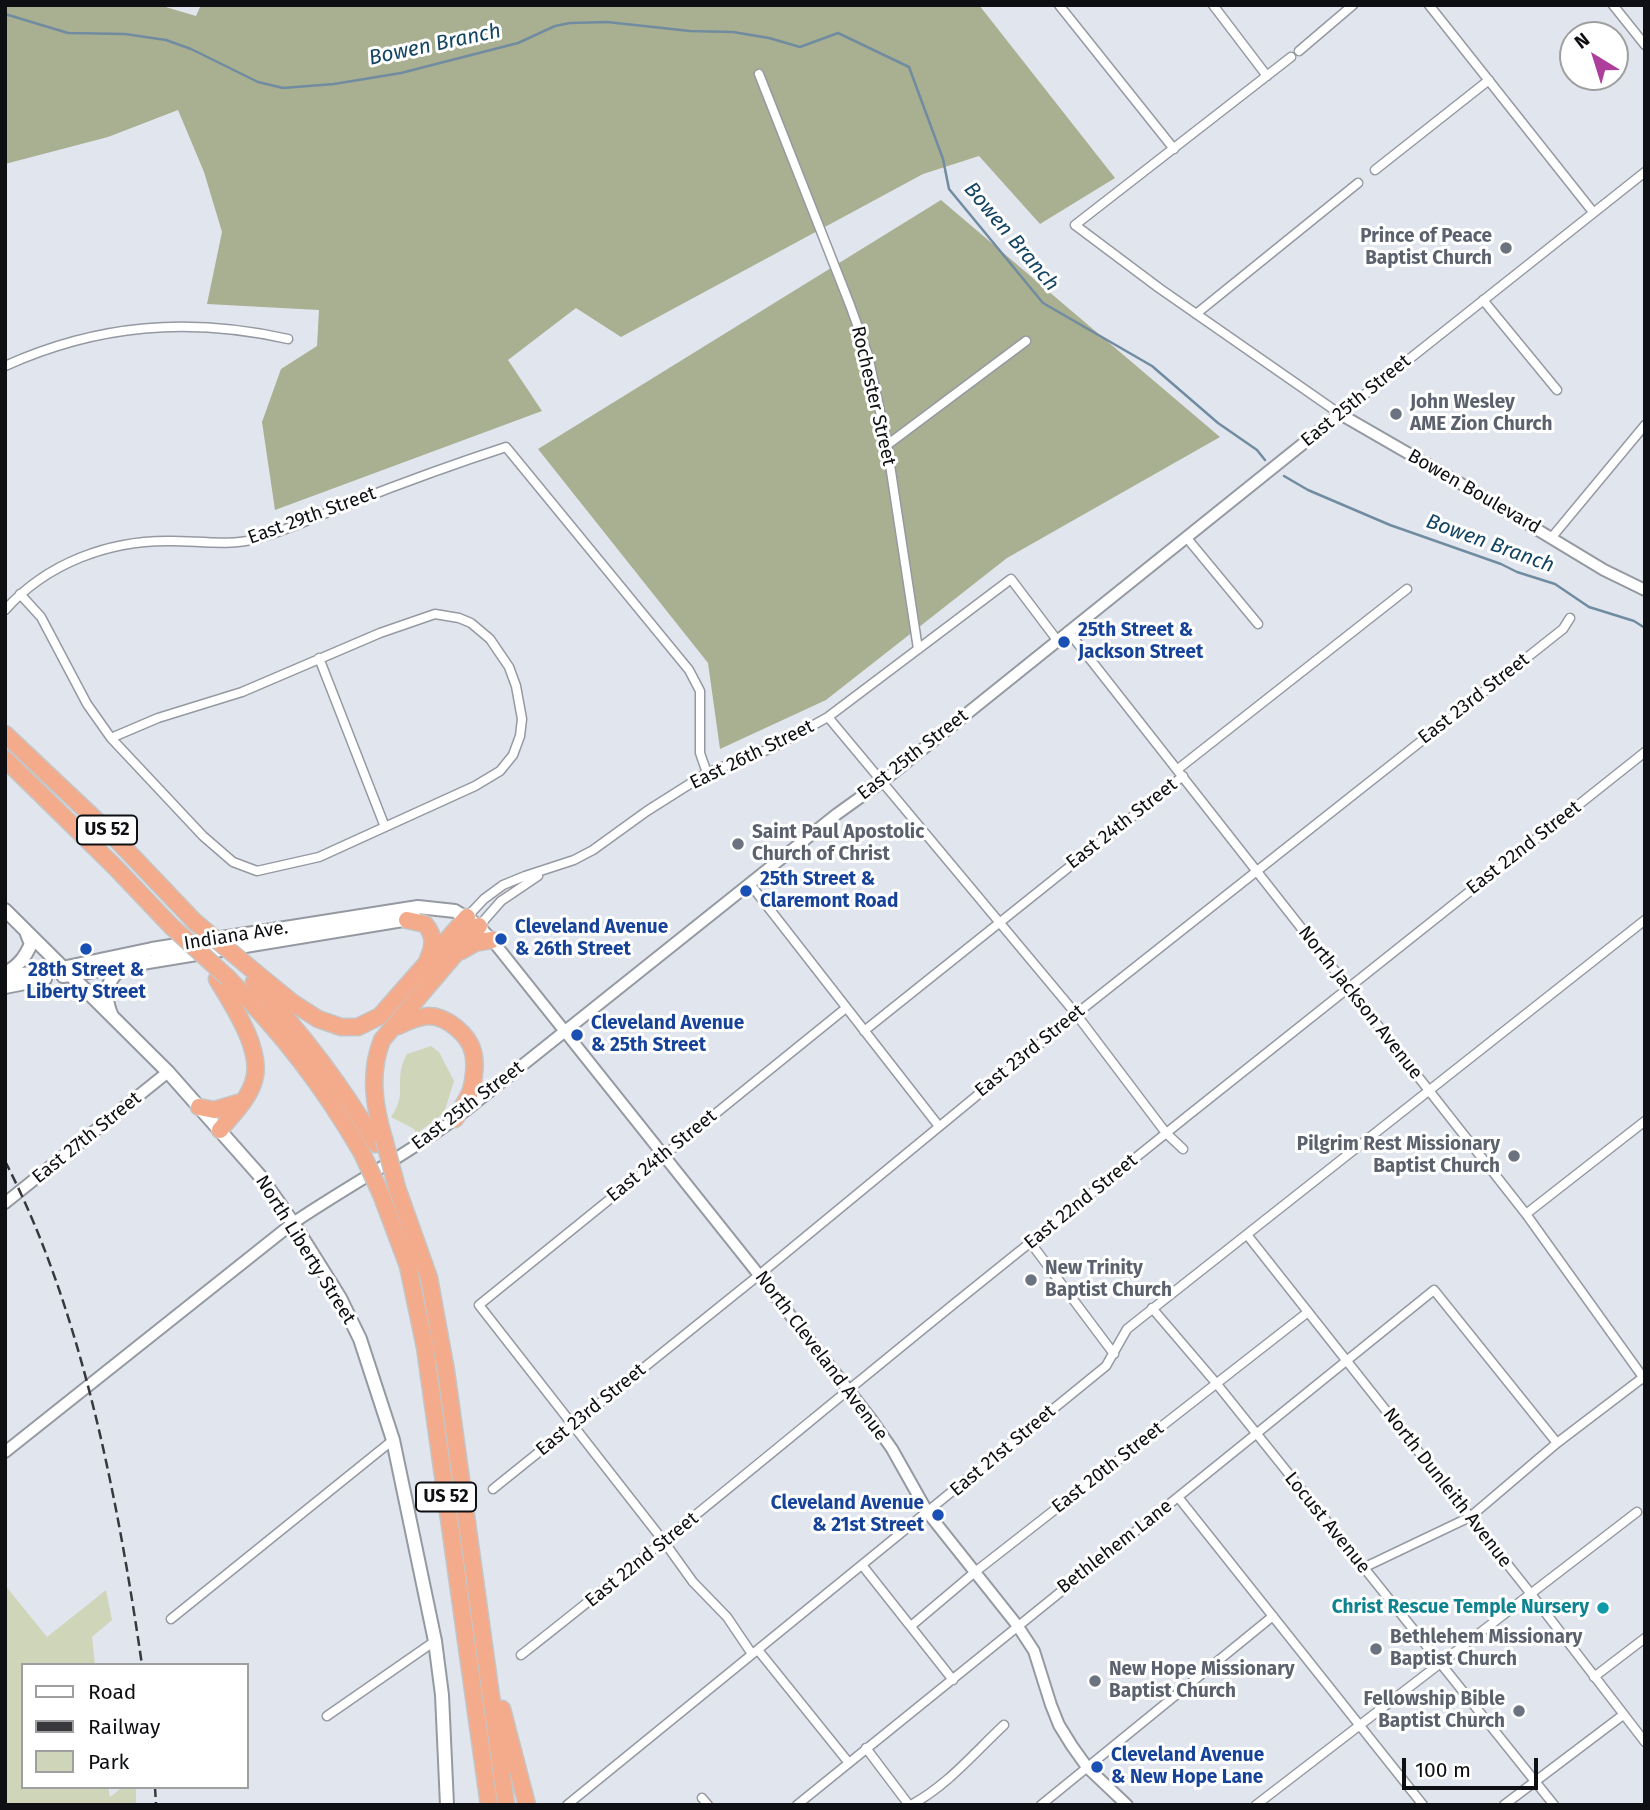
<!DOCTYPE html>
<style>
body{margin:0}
#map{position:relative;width:1650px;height:1810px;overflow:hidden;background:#e1e6ee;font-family:"Fira Sans",sans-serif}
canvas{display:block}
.frame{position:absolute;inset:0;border:7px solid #0e0f12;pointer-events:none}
.legend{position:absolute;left:21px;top:1663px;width:228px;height:126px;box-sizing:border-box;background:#fff;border:2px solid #9f9fa0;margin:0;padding:9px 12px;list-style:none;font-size:21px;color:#0e0f12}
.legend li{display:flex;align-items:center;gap:14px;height:35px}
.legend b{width:35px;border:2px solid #9f9fa0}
.north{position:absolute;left:1559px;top:21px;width:70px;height:70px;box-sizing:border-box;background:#fff;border:2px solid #9f9fa0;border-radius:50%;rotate:322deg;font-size:19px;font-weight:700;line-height:28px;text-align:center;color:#0e0f12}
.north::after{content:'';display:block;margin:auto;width:24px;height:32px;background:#ad3e9c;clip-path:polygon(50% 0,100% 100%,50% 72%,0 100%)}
.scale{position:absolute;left:1402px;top:1758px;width:136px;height:32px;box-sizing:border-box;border:4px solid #0e0f12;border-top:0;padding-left:9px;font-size:21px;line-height:24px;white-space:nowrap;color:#0e0f12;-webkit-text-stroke:5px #fff;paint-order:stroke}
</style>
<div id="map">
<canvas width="1650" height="1810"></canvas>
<div class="frame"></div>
<ul class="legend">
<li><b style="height:9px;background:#fff"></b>Road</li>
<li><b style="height:9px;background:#38393d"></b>Railway</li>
<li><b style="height:19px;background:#cfd5b9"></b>Park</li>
</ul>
<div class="north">N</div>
<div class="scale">100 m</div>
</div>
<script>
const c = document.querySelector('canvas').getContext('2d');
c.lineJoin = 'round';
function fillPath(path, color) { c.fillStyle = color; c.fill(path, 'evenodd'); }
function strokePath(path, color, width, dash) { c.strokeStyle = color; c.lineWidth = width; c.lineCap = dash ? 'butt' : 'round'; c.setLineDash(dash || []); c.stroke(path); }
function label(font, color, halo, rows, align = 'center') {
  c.font = font + ' "Fira Sans",sans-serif'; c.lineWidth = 6; c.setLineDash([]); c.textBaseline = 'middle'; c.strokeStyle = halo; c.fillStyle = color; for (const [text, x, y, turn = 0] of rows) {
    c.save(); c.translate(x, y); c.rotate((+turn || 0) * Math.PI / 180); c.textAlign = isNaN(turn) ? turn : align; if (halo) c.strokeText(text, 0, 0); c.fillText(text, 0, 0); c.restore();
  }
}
const green = new Path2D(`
 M431 1046 439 1052 454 1081 444 1113 416 1134 414 1129 391 1117C409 1092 392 1081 407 1054Z
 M5 1585 47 1637 106 1590 112 1620 92 1637 95 1665H23V1787H108L110 1797 123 1787H136V1805H5Z`);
const forest = new Path2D(`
 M12 5H159L196 16 201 5H979L1115 178 1040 224 979 156 923 174 621 337 576 308 508 360 542 411 275 510 262 422 281 369 317 346 319 310 207 304 222 232 204 172 178 110 108 137 5 164V7Z
 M941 200 1220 437 1007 558 826 700 720 749 708 663 538 449Z`);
const stream = new Path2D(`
 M5 14 68 33 125 34 166 40 191 49 258 82 283 88 334 84 401 73 518 43 555 26 570 23 607 22 690 31 733 32 769 38 800 47 838 33 909 67 943 159 949 189 1043 303 1152 366 1218 423 1257 450 1265 460
 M1284 476 1308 490 1390 525 1501 564 1517 572 1555 584 1589 607 1634 621 1645 628`);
const minor = new Path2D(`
 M1059 5 1174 149
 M1213 5 1267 76
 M1429 5 1593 212
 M1613 5 1645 45
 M1299 51 1353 5
 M1291 57 1075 225 1159 288 1340 414 1645 172
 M759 74 850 305 868 355 887 445 918 649
 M1375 170 1489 80
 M1483 300 1557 390
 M1196 314 1358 183
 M5 366C98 324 189 317 288 339
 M887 445 1026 341
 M1186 537 1258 624
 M1552 537 1645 425
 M20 594 41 617 87 704 111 738 203 836 233 862 257 871 319 857 475 786 500 771 513 755 520 736 522 719 516 686 509 667 490 639 471 623 459 618 435 614 380 633 242 692 158 718 111 738
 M5 610C47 563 109 540 171 541 199 541 229 546 256 539 288 530 320 515 351 503 402 483 454 464 506 447L689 670 700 691V753L707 773
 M1068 631 1526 1214 1645 1380
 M319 658 385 827
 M828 717 1076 1014 1166 1133 1183 1149
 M1178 769 1407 589
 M750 884 938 1125
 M467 917 484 899 503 885 525 876 574 860 593 850 647 811 707 773 772 748 828 717 1011 579 1057 640
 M479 926 501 901 538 876
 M864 1031 1183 776
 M1526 1214 1645 1121
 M1248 1236 1531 1594 1645 1742
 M1030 1242 1114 1354
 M1152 1308 1216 1383 1554 1805
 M493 1489 759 1275 1076 1014 1563 629 1570 618
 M1178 1497 1423 1805
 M862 1565 953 1680
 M1363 1568 1470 1517 1557 1443 1645 1376
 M171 1619 393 1440
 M911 1626 975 1572 1308 1312
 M758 1650 849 1763
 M752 1654 727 1617 693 1582 665 1543 479 1305 846 1008
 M521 1655C669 1539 813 1418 960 1299 1187 1115 1416 934 1645 752
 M1594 1677 1645 1638
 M327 1716 435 1641
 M866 1748 909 1805
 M702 1798 708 1805
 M567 1805 1106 1366 1127 1329 1645 920
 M797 1805 1434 1290 1557 1443
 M911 1805C948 1785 974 1753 1004 1725
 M1041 1805 1273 1616
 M1256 1805 1637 1512
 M1504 1805 1623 1715`);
const tertiary = new Path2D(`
 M479 926 492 940 759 1275 871 1419 892 1449 928 1513 1017 1625 1034 1651 1051 1705 1059 1725 1072 1746 1087 1767 1127 1805
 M5 1203 168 1072
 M5 1452 293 1223C346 1187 403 1157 455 1119L837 814 883 781 1340 414 1470 489 1604 570 1645 590`);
const secondary = new Path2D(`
 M5 910 168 1072 260 1176 293 1223 340 1298 360 1339 393 1440 435 1641 442 1695 447 1805
 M5 973C19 966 25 957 31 944L27 934
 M63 976 415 918
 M5 977 62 968 152 949 418 907 455 911 473 922
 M5 987 45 979
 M112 1016C103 998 106 974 127 967`);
const motorway = new Path2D(`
 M5 734 114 837 195 922
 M5 759 115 867 171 926
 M407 920 425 924C435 936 434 946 428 959
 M461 951 475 943 492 940
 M255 972 293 1003 318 1019 341 1027H358L380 1016 467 917
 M228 978C283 1035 322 1084 362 1153
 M217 979C232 1005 263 1049 254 1080 249 1099 232 1115 220 1130
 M254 982C302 1033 341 1084 376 1144
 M398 1026C408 1021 417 1017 428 1016 447 1016 469 1035 473 1052 476 1063 474 1080 471 1090 468 1100 460 1110 455 1119
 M199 1107 214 1110 241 1102
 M384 1139C374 1106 369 1073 382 1040L479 926
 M397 1188 429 1278 446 1371 506 1805
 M381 1194 408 1266 425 1347 489 1805
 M502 1709 527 1805`);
const rail = new Path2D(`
 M5 1161C82 1310 118 1500 142 1665
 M155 1787 156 1805`);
const motorwayBridge = new Path2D(`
 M195 922 255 972
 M171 926 228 978
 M384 1139 397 1188
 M362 1153 381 1194`);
const markers = [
 [1506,248,7,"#6b7280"],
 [1396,414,7,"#6b7280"],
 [1064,642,7,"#1a4fb4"],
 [738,844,7,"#6b7280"],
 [746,891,7,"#1a4fb4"],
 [501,939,7,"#1a4fb4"],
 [86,949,7,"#1a4fb4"],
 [577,1035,7,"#1a4fb4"],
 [1514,1156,7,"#6b7280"],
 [1031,1280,7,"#6b7280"],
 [938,1515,7,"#1a4fb4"],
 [1603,1608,7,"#0f9aa8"],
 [1376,1649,7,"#6b7280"],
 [1095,1681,7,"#6b7280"],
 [1519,1711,7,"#6b7280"],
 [1097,1767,7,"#1a4fb4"]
];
const shields = [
 [107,830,60],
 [446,1497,60]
];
const shieldNames = [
 ["US 52",107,830],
 ["US 52",446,1497]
];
const worshipNames = [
 ["Prince of Peace",1492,237,"right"],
 ["Baptist Church",1492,259,"right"],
 ["John Wesley",1410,403],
 ["AME Zion Church",1410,425],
 ["Saint Paul Apostolic",752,833],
 ["Church of Christ",752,855],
 ["Pilgrim Rest Missionary",1500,1145,"right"],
 ["Baptist Church",1500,1167,"right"],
 ["New Trinity",1045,1269],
 ["Baptist Church",1045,1291],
 ["Bethlehem Missionary",1390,1638],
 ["Baptist Church",1390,1660],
 ["New Hope Missionary",1109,1670],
 ["Baptist Church",1109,1692],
 ["Fellowship Bible",1505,1700,"right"],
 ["Baptist Church",1505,1722,"right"]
];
const streetNames = [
 ["Rochester Street",873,396,77],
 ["East 25th Street",1356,401,-39],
 ["Bowen Boulevard",1474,492,30],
 ["East 29th Street",312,516,-20],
 ["East 23rd Street",1474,699,-38],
 ["East 26th Street",752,755,-26],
 ["East 25th Street",913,755,-38],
 ["East 24th Street",1122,824,-38],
 ["East 22nd Street",1524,848,-38],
 ["Indiana Ave.",236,936,-9],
 ["North Jackson Avenue",1360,1003,52],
 ["East 23rd Street",1030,1051,-39],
 ["East 25th Street",468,1106,-37],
 ["East 27th Street",87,1138,-39],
 ["East 24th Street",662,1156,-39],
 ["East 22nd Street",1081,1202,-39],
 ["North Liberty Street",305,1250,58],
 ["North Cleveland Avenue",821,1356,53],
 ["East 23rd Street",591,1410,-39],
 ["East 21st Street",1003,1451,-40],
 ["East 20th Street",1108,1468,-38],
 ["North Dunleith Avenue",1447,1488,52],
 ["Locust Avenue",1327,1523,51],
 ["Bethlehem Lane",1115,1547,-38],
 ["East 22nd Street",642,1560,-39]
];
const transitNames = [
 ["25th Street &",1078,631],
 ["Jackson Street",1078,653],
 ["25th Street &",760,880],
 ["Claremont Road",760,902],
 ["Cleveland Avenue",515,928],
 ["& 26th Street",515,950],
 ["28th Street &",86,971,"center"],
 ["Liberty Street",86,993,"center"],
 ["Cleveland Avenue",591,1024],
 ["& 25th Street",591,1046],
 ["Cleveland Avenue",924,1504,"right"],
 ["& 21st Street",924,1526,"right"],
 ["Cleveland Avenue",1111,1756],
 ["& New Hope Lane",1111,1778]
];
const cultureNames = [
 ["Christ Rescue Temple Nursery",1589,1608]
];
const waterNames = [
 ["Bowen Branch",435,45,-12],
 ["Bowen Branch",1011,237,50],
 ["Bowen Branch",1490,544,20]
];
fillPath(green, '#cfd5b9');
fillPath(forest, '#a9af91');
strokePath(stream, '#718ca0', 2.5);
strokePath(minor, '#9599a1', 11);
strokePath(tertiary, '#9599a1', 14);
strokePath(secondary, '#9599a1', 16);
strokePath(motorway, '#c5c5c6', 19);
strokePath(minor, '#fff', 8);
strokePath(tertiary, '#fff', 10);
strokePath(secondary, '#fff', 12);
strokePath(motorway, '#f3ab8b', 16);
strokePath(rail, '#38393d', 2.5, [10, 5]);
strokePath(motorwayBridge, '#c5c5c6', 19, []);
strokePath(motorwayBridge, '#f3ab8b', 16);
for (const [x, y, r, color] of markers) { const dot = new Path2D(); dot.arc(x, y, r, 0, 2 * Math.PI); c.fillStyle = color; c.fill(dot); strokePath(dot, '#fff', 2.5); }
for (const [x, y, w] of shields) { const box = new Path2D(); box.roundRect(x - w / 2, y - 14.5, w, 29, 5); c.fillStyle = '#fff'; c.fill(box); strokePath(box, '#0e0f12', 2); }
label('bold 18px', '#0e0f12', null, shieldNames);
label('bold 19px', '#5b616d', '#fff', worshipNames, 'left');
label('19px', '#0e0f12', '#fff', streetNames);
label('bold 19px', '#164399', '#fff', transitNames, 'left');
label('bold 19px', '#0d838f', '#fff', cultureNames, 'right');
label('italic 21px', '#134462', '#fff', waterNames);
</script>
